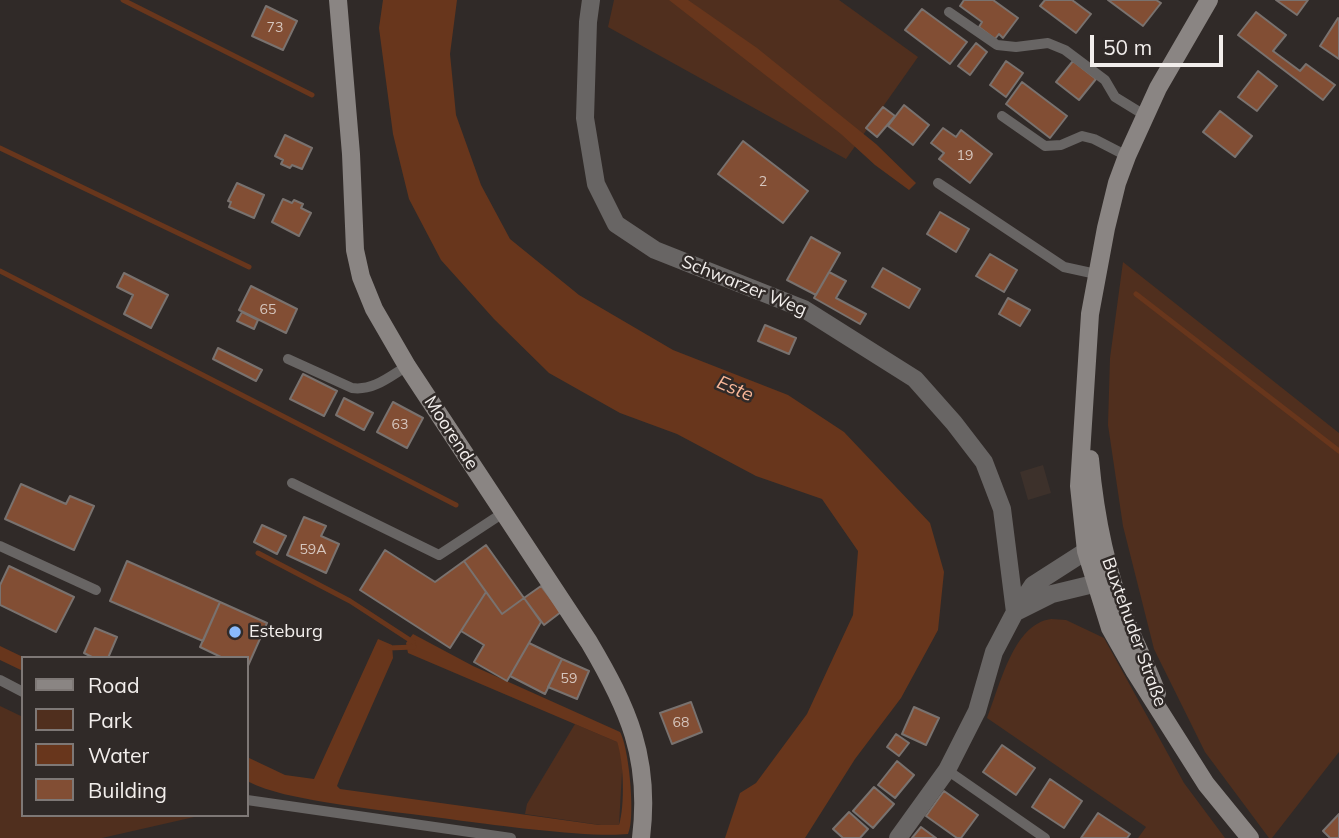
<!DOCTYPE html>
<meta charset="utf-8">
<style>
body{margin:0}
#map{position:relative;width:1339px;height:838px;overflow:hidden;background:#302a28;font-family:Mulish,sans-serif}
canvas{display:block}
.legend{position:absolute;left:21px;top:656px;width:228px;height:161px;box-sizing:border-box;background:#302a28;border:2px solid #7e7876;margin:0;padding:9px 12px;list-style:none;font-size:21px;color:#f2eeec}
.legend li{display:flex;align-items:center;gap:14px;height:35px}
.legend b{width:35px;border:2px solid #7e7876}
.scale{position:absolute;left:1090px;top:35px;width:133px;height:32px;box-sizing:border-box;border:4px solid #f2eeec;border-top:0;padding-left:9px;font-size:21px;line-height:24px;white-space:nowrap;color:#f2eeec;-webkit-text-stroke:5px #302a28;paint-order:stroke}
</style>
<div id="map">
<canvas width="1339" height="838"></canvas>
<ul class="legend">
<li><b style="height:9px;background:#8a8583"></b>Road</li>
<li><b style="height:19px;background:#502f1e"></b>Park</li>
<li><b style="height:19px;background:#68361c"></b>Water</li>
<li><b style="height:19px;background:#824e34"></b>Building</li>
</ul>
<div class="scale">50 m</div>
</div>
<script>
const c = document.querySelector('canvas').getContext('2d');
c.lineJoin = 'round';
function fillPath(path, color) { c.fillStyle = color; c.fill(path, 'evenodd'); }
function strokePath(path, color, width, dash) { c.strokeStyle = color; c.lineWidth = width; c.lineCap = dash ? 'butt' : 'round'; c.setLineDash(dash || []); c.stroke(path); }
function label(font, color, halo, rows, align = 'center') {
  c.font = font + ' Mulish,sans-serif'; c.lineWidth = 5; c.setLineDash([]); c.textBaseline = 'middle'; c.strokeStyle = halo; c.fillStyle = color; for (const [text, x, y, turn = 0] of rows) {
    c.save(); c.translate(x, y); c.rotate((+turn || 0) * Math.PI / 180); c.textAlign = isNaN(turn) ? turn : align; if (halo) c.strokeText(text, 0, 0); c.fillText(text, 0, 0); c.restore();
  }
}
const built = new Path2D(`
 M1043 465 1051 493 1028 500 1020 472Z`);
const green = new Path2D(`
 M614 0H839L918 57 846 159 608 27Z
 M1123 262 1339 433V752L1272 838H1269L1205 752 1154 649 1123 526 1108 425 1110 358Z
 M1051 619 1066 620 1104 638 1184 783 1225 838H1138L1146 827 987 718C1000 686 1013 624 1051 619Z
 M0 706 23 717V815H203L102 838H0Z
 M575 724 617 742 623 755 619 825 614 827 525 814 527 804Z`);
const water = new Path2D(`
 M383 0H457L450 54 456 115 481 185 510 239 579 295 673 350 788 395 844 432 930 523 944 572 938 630 901 698 855 759 805 838H725L740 793 756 783 807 714 853 615 858 551 822 499 756 476 677 434 620 413 549 373 494 319 441 260 409 199 393 134 379 28Z
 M669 0H688L757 48 876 144 916 183 909 190 875 165 841 134Z
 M413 634 473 666 620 732C629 747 636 819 628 834 593 838 502 826 463 821 417 814 370 810 324 802 297 797 271 793 247 781V757L285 775 314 779 378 639 392 645 393 658 340 778 337 786 340 789 599 825H619C625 806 624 761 617 742L408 653 406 643Z
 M0 646 25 658H23V671L0 660Z`);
const stream = new Path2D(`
 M123 0 312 95
 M0 148 249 267
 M0 271 456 505
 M1136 294 1339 451
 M258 553 350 601 413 642
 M389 648 414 647`);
const building = new Path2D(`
 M964 0H993L1018 18 1003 38 999 34 995 39 979 27 982 22 960 6Z
 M1045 0H1072L1091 14 1076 33 1040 6Z
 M1108 0H1156L1161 3 1143 26Z
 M1276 0H1308L1297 15Z
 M266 6 297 21 283 50 252 36Z
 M922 9 967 42 950 64 905 30Z
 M1256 12 1286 35 1273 51 1300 71 1306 64 1335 85 1323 100 1238 35Z
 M1338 18 1339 19V59L1320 46Z
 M976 43 987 52 970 75 958 66Z
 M1006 61 1023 73 1006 97 990 85Z
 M1073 61 1096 79 1079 100 1056 82Z
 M1258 71 1277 86 1257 111 1238 97Z
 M1022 82 1067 116 1050 138 1006 104Z
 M904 105 929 125 913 145 888 126Z
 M883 107 895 116 877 137 866 128Z
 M1220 111 1252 136 1235 157 1203 132Z
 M943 128 956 137 961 130 992 154 970 183 939 159 944 153 931 143Z
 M285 135 312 148 302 169 292 165 290 168 281 164 283 160 275 156Z
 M743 141 808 191 783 223 718 174Z
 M237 183 264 195 254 218 229 207 231 202 228 201Z
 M283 199 292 203 294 200 303 204 301 208 311 213 299 236 272 222Z
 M940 212 969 229 956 252 927 234Z
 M811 237 840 253 816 295 787 280Z
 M990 254 1017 270 1004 292 976 276Z
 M883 268 920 289 909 308 872 287Z
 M829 272 846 281 836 298 866 314 860 324 814 298Z
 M124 273 168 295 151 328 124 314 133 295 117 287Z
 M251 286 297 309 286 333 239 310Z
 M1008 298 1030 310 1020 326 999 314Z
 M242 312 258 320 254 329 237 321Z
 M765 325 796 338 789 354 758 341Z
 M218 348 262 370 256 381 213 359Z
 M303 374 337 391 324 416 290 399Z
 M344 398 373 413 364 430 336 415Z
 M393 402 423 418 407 448 377 432Z
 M21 484 66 504 70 496 94 506 74 550 5 519Z
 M304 517 326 526 321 536 339 544 326 573 287 555Z
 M262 525 286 536 277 554 254 542Z
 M486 545 524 598 502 614 464 561Z
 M385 550 435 582 464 561 486 592 450 648 360 590Z
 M127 561 220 602 203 641 110 601Z
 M9 566 74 597 56 632 0 605V585Z
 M541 586 561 612 544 625 524 598Z
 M486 592 502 614 524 598 541 622 507 681 474 662 484 645 461 631Z
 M220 602 267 623 247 668V658H223L200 647Z
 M95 628 117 637 108 658H94L84 653Z
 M529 643 562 659 545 694 510 676Z
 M562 659 589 671 577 699 548 687Z
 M691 702 702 732 672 744 660 713Z
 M914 707 939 718 926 745 902 734Z
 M896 734 909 743 899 756 887 747Z
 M1002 745 1035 768 1016 795 983 772Z
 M897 761 914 775 895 798 878 785Z
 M1050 779 1082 801 1064 828 1032 807Z
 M874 787 894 804 873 828 853 811Z
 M944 791 978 815 961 838H957L926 816Z
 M849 812 868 829 860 838H843L833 829Z
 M1098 813 1130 834 1127 838H1081Z
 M1339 814V838H1330L1323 831Z
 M921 827 936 838H912Z`);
const lane = new Path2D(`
 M949 12 997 45 1016 47 1048 43 1065 50 1105 80 1115 97 1146 116
 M1002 116 1045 146 1061 145 1082 136 1094 139 1127 156
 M938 183 1064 267 1096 274
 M288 359 352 388C373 391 389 377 407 366
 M292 483 439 555 503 513
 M0 546 96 590
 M0 680 23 692
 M947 770 1045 838
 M247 800 511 838`);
const street = new Path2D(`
 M591 0 588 22 585 118 596 184 616 224 655 250 804 309 915 379 954 423 984 462 1002 509 1015 612
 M1018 611 1052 594 1110 580
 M898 838 947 770 977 711 994 652 1015 612 1033 585 1086 551 1101 548`);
const secondary = new Path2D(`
 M338 0 351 154 355 250 361 277 374 309 407 366 589 642C628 708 651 758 641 838
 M1209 0 1158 88 1127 156 1117 183 1106 228 1090 314 1079 486 1086 551 1110 628 1135 672 1206 784 1250 838
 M1090 459C1095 515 1106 571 1127 623 1137 647 1148 669 1157 693`);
const markers = [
 [235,632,7,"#8abafc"]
];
const numberNames = [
 ["73",275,28],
 ["19",965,156],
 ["2",763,182],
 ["65",268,310],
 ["63",400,425],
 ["59A",313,550],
 ["59",569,679],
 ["68",681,723]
];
const streetNames = [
 ["Schwarzer Weg",744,286,22],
 ["Moorende",451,433,57],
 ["Buxtehuder Straße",1134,632,70]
];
const poiNames = [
 ["Esteburg",249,632]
];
const waterNames = [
 ["Este",735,389,23]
];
fillPath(built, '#3d312b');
fillPath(green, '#502f1e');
fillPath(water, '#68361c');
strokePath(stream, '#68361c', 5);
fillPath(building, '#824e34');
strokePath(building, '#79726f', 2);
strokePath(lane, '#686564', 10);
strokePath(street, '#686564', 18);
strokePath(secondary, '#8a8583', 18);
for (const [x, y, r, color] of markers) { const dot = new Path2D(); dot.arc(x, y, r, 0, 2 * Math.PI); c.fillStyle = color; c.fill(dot); strokePath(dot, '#302a28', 2.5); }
label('14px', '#d6c6be', null, numberNames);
label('18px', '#f2eeec', '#302a28', streetNames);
label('18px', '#f2eeec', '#302a28', poiNames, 'left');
label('italic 19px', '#f9b798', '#302a28', waterNames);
</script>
